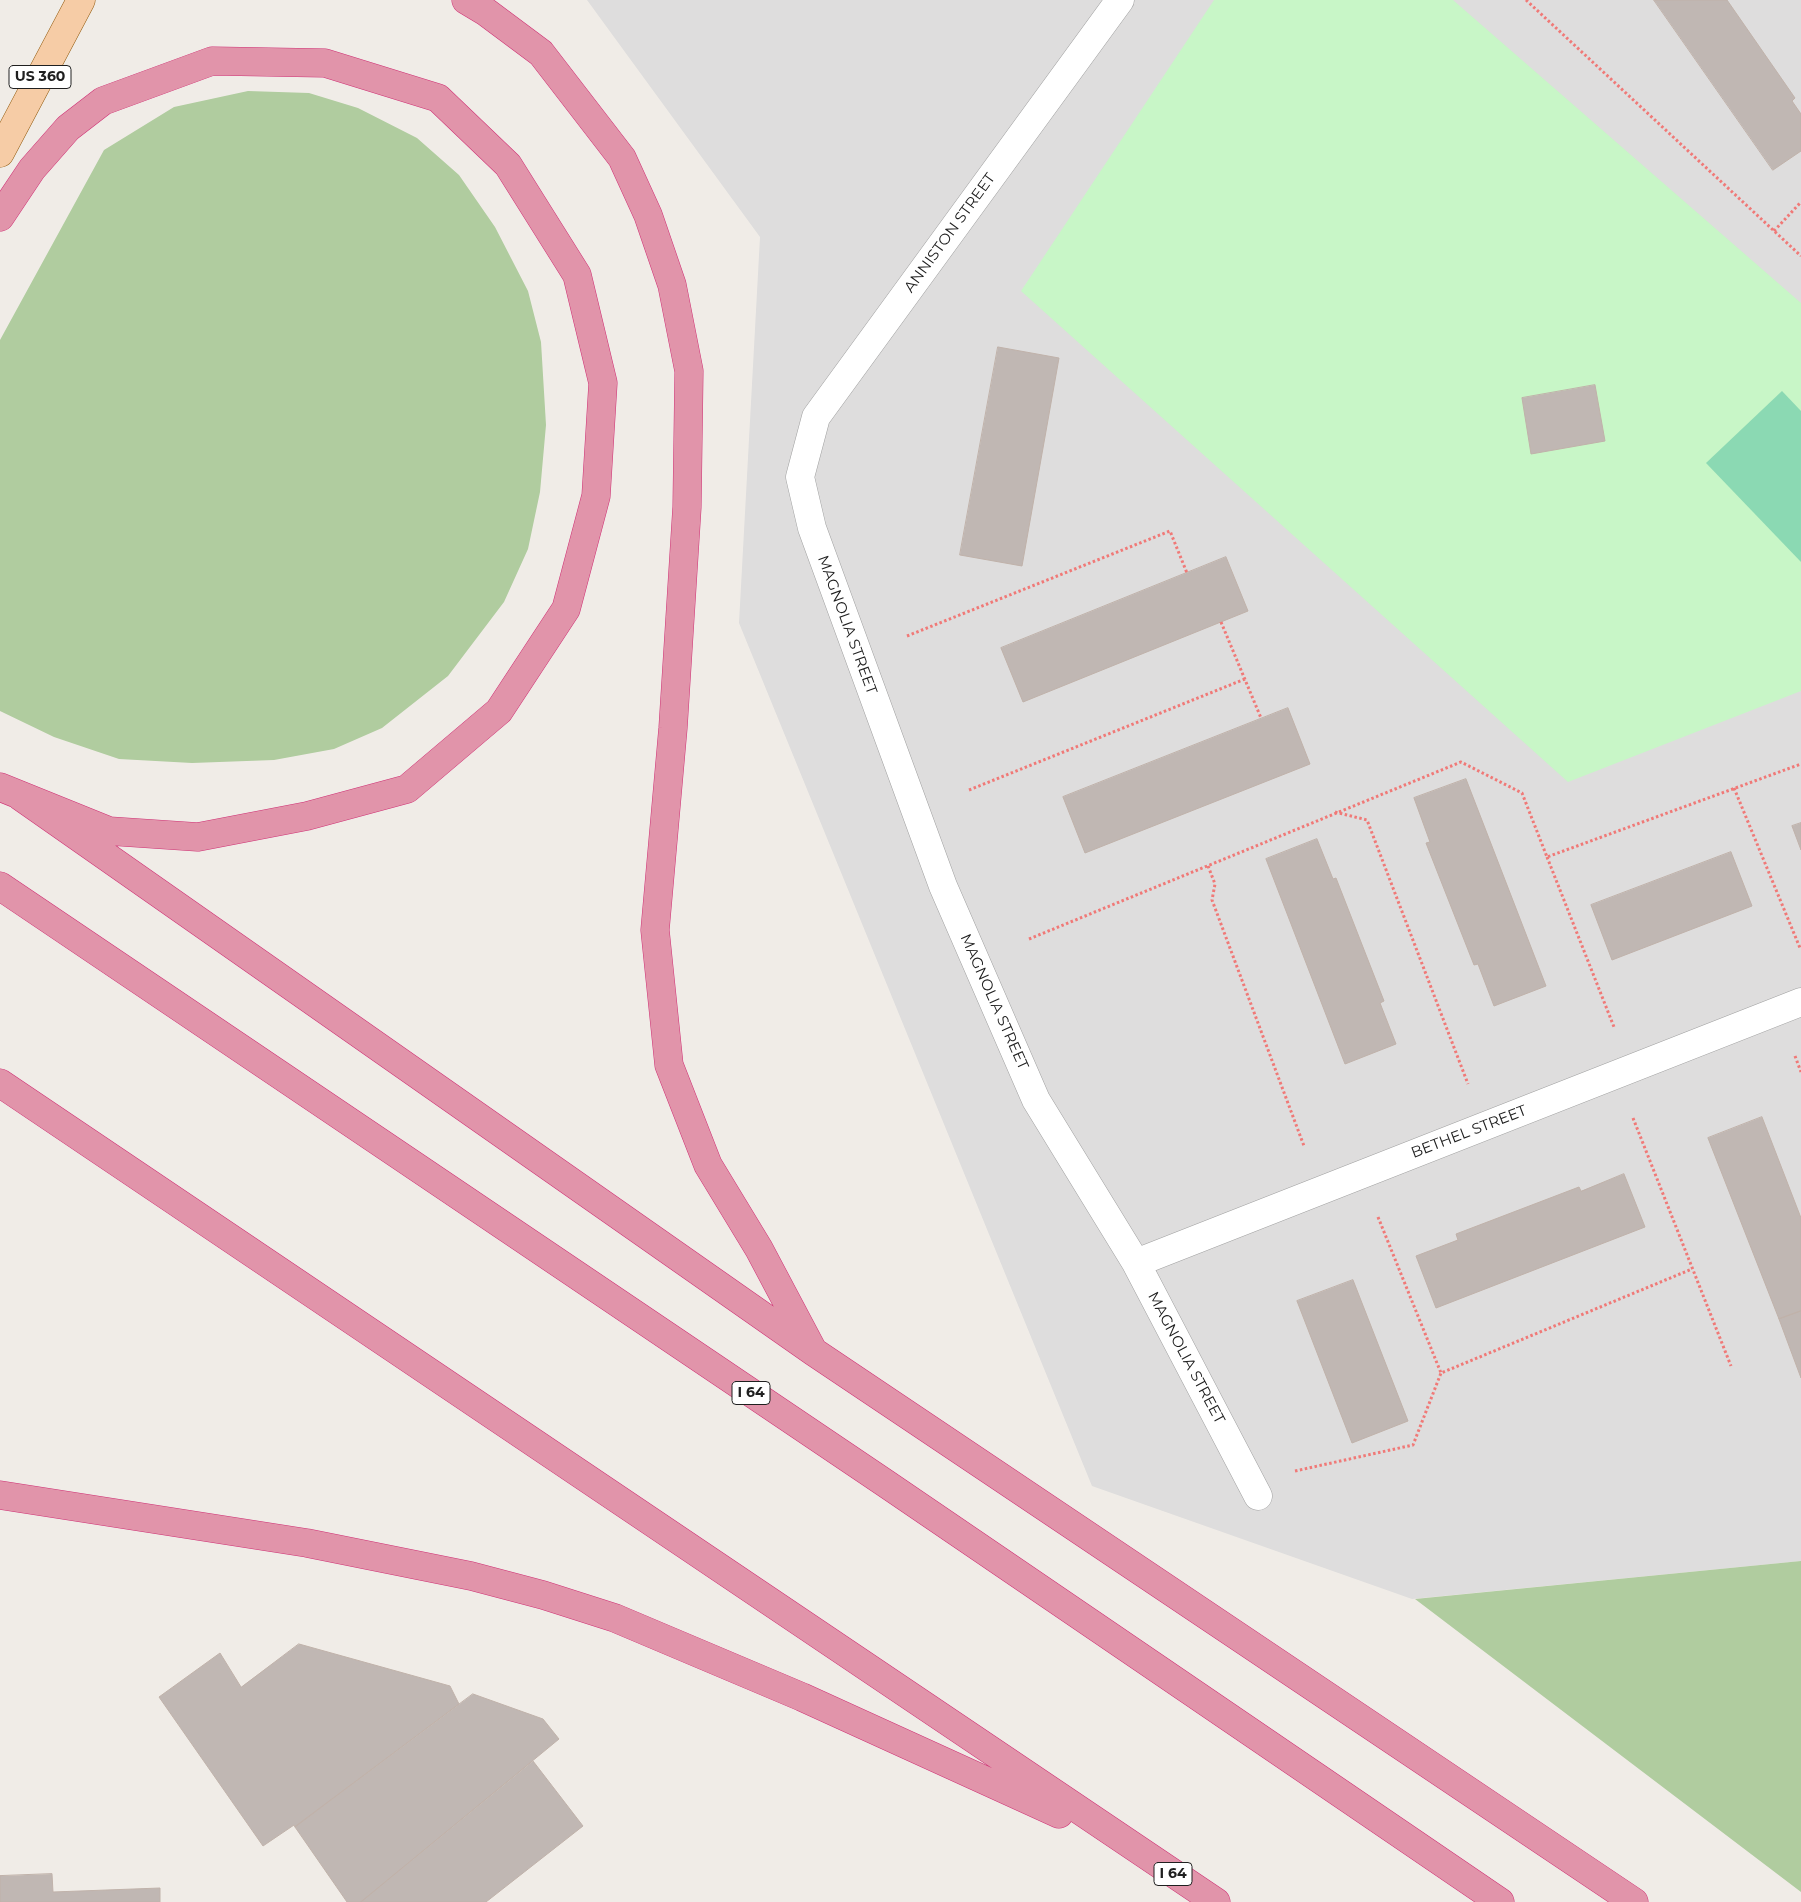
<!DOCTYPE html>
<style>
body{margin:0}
canvas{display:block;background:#f0ece7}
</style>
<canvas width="1801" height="1902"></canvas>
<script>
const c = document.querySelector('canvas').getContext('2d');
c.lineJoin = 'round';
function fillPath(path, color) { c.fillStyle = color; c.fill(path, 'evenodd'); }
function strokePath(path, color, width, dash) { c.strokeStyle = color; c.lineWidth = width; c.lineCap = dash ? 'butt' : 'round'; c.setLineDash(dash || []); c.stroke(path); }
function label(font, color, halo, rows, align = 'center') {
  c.font = font + ' Montserrat,sans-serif'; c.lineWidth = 5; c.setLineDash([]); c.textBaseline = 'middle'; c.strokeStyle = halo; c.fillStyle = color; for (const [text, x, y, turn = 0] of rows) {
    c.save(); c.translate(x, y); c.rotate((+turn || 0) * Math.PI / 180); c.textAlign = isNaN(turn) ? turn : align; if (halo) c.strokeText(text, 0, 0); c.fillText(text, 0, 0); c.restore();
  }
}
const residential = new Path2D(`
 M587 0H1801V1561L1412 1599 1092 1486 739 623 760 237Z`);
const forest = new Path2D(`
 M248 91 309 93 358 108 417 138 459 175 495 227 528 291 541 342 546 425 540 492 528 549 504 602 448 676 382 728 334 749 274 760 192 763 119 759 54 737 0 711V340L104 150 174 107Z
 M1801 1561V1892L1415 1599Z`);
const park = new Path2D(`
 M1214 0H1453L1801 303V691L1568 782 1021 291Z`);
const pitch = new Path2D(`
 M1782 391 1801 411V562L1706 463Z`);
const building = new Path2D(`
 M1654 0H1727L1795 98 1792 101 1801 114V151L1773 170Z
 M998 347 1059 358 1022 566 960 555Z
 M1595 385 1605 441 1531 454 1522 398Z
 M1226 557 1248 611 1023 702 1001 648Z
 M1288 708 1310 764 1085 853 1063 797Z
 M1466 779 1546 986 1494 1006 1478 964 1474 965 1426 843 1430 842 1414 798Z
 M1801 823V850L1792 826Z
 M1317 839 1333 879 1336 878 1384 1001 1380 1003 1396 1044 1345 1064 1266 859Z
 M1731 852 1752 906 1612 960 1591 905Z
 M1762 1117 1801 1218V1311L1779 1319 1708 1138Z
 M1624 1174 1645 1227 1436 1308 1416 1256 1458 1240 1456 1234 1579 1187 1581 1191Z
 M1353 1280 1408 1421 1352 1443 1297 1301Z
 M1801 1311V1378L1779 1319Z
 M299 1644 450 1686 459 1704 295 1827 294 1825 263 1846 159 1697 220 1653 241 1687Z
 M473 1694 543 1719 559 1739 361 1902H347L295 1827Z
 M533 1761 583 1826 486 1902H361Z
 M52 1874 53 1892 160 1888V1902H0V1876Z`);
const path = new Path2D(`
 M1526 0 1801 256
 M1774 231 1801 202
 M1221 622 1261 718
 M907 636 1170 531 1187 573
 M1734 788 1800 948
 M969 790 1245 679
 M1335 812 1367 820 1468 1084
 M1547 857 1614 1027
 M1208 866 1215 884 1212 900 1304 1146
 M1029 939 1461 762 1522 793 1547 857 1801 764
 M1795 1056 1801 1072
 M1633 1118 1731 1366
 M1378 1217 1441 1373 1692 1269
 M1295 1471 1413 1445 1441 1373`);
const minor = new Path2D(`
 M1120 0 816 417 800 477 812 528 943 886 1036 1100 1136 1263 1258 1496
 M1136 1263 1801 1002`);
const primary = new Path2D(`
 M0 153 81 0`);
const motorway = new Path2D(`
 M466 0 486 12 541 53 622 158 648 215 672 285 689 371 687 507 673 728 655 930 669 1065 708 1165 759 1249 812 1349
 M0 217 32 169 68 128 103 101 212 61 325 63 438 98 508 165 577 275 603 383 596 496 566 609 499 711 407 789 307 816 198 837 109 831 0 787
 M20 796 814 1352 1634 1902
 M0 886 885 1483 1500 1902
 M0 1083 1216 1902
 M0 1495 307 1543 471 1576 543 1595 615 1618 802 1697 1059 1814`);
const shields = [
 [40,77,62],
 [751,1393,38],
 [1173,1874,38]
];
const shieldNames = [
 ["US 360",40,77],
 ["I 64",751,1393],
 ["I 64",1173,1874]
];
const streetNames = [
 ["ANNISTON STREET",950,233,-54],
 ["MAGNOLIA STREET",847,625,70],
 ["MAGNOLIA STREET",994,1002,66],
 ["BETHEL STREET",1469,1132,-21],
 ["MAGNOLIA STREET",1186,1358,62]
];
fillPath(residential, '#dedddd');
fillPath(forest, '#b0cc9f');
fillPath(park, '#c8f6c7');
fillPath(pitch, '#8bd9b3');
fillPath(building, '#c0b7b3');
strokePath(building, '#c0b2aa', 1);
strokePath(minor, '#a1a1a1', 29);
strokePath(primary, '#91580b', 29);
strokePath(motorway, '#cf3376', 29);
strokePath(path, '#f07977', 3, [2.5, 2.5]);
strokePath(minor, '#fff', 28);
strokePath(primary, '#f6cca6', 28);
strokePath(motorway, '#e194aa', 28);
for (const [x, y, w] of shields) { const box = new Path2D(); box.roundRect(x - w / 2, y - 11.5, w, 23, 4); c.fillStyle = '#fff'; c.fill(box); strokePath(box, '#202020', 1); }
label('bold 14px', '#202020', null, shieldNames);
label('15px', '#202020', '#fff', streetNames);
</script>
